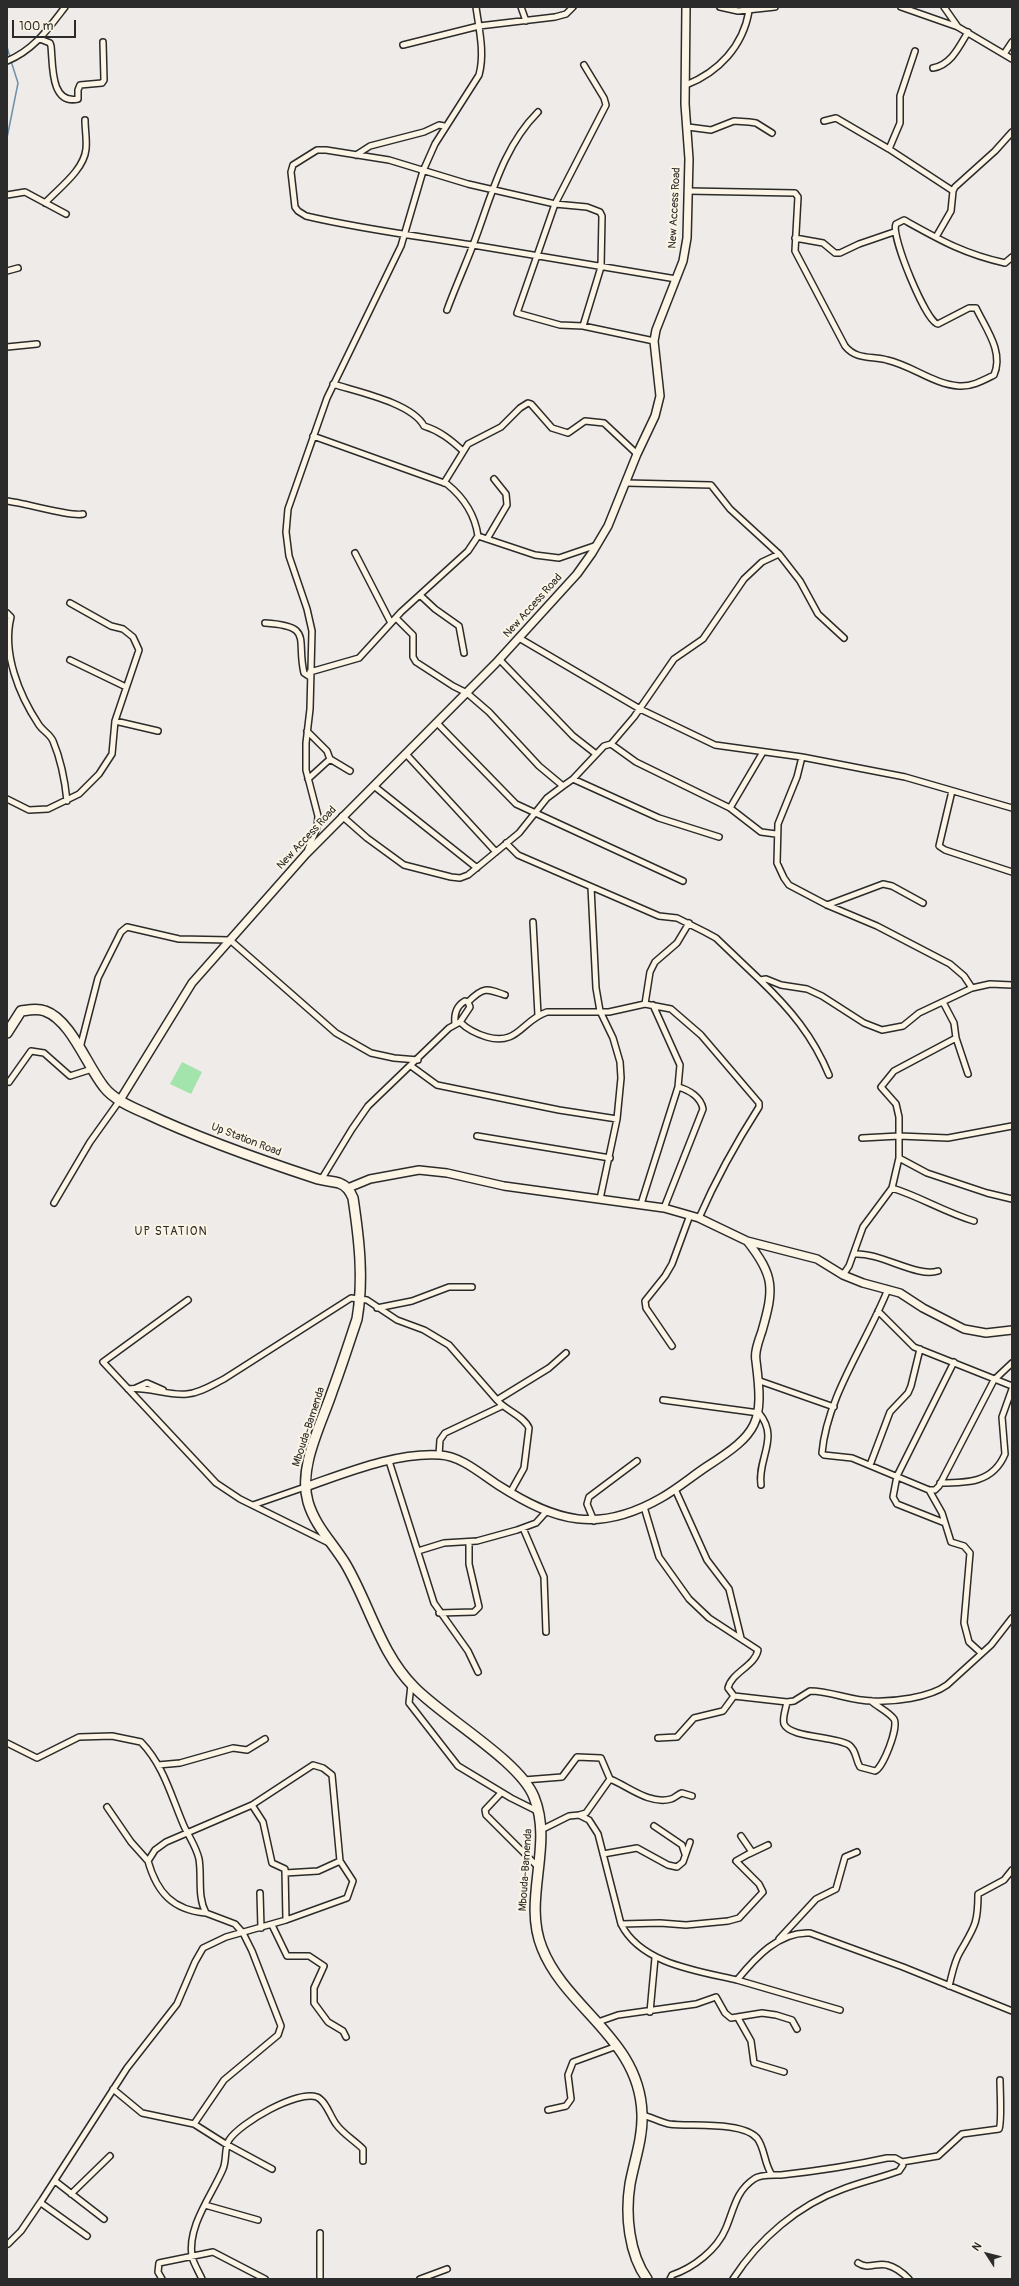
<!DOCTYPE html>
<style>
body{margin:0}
#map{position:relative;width:1019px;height:2286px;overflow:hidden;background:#efebe8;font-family:Pangolin,sans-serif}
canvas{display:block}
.frame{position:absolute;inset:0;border:8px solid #2b2b2b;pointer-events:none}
.north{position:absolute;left:967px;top:2234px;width:40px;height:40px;-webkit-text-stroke:3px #fcf5e5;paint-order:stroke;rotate:306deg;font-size:11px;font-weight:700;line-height:16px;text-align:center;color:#2b2b2b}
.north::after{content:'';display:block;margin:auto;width:14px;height:18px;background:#2b2b2b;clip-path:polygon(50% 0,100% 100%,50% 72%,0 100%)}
.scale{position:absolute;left:12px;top:20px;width:64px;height:18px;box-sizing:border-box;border:2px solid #2b2b2b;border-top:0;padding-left:5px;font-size:12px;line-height:14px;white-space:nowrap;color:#2b2b2b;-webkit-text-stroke:3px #fcf5e5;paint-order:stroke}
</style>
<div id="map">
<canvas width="1019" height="2286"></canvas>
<div class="frame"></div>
<div class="north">N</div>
<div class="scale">100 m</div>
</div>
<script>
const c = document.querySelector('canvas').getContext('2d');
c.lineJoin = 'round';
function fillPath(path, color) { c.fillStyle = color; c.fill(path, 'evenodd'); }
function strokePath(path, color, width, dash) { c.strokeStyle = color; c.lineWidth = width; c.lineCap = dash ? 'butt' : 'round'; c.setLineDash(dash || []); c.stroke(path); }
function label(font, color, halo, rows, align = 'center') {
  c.font = font + ' Pangolin,sans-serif'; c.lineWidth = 4; c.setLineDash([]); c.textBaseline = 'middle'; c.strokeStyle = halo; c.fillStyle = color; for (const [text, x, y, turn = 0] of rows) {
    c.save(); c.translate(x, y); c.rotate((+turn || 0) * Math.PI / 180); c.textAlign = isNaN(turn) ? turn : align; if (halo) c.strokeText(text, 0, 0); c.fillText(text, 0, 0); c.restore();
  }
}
const green = new Path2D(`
 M182 1062 202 1072 191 1094 170 1084Z`);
const stream = new Path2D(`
 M7 47 10 57
 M7 138 18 83 11 61`);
const street = new Path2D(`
 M521 7 526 21
 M720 7 738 11 775 7
 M901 7 958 27 1012 59
 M944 7 958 27
 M40 39 50 43 51 46C53 64 50 105 78 99V90L80 85 102 83 104 80 103 42
 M403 45 479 26 555 17 566 14 573 7
 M1004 54 1012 42
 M7 61C34 50 48 29 65 7
 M584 65 604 98 606 105 555 204 517 313 560 325 583 326 654 341
 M933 68C951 65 959 47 968 32
 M686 85C719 72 743 46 749 11
 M824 121 836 118 889 149 953 191
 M688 127 711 130 734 121 749 122 756 123 772 133
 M889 149 900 123V96L915 51
 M356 155 370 146 424 132 439 125 444 126
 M688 191 795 193 798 197 795 251 845 346C856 360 872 356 887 360 913 366 933 384 959 386 972 387 984 380 994 375 1004 352 986 329 976 308H969L938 324C927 324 890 235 896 224L904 220C940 240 964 254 1005 263L1012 257
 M7 195 25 192 66 214
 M45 203C59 188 84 170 86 149 87 139 85 130 85 120
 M936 237 951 211 953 191 955 187 995 151 1012 132
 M795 238 823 243 835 253H840L859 244 894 232
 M7 271 18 268
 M447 310C455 288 465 266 473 245 491 198 502 148 538 112
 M583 326 601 267 602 216 600 212 587 207 555 204 468 184 389 160 326 150H317L293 165 291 172 295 207 298 211 306 216C361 229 417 236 473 245 541 256 608 268 676 279
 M7 347 37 344
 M333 384C358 392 412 403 424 426 440 431 451 440 463 451
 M444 483 468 444 501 427 520 408 528 403 531 404 552 428 568 433 585 421 604 423 637 454
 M626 483 711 485 730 509 779 554 800 581 818 614 844 638
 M7 501C25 503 71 517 83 514
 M478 536 535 555 559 558 597 545
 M487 539 507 505 506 494 494 479
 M355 553 391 623
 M420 595 435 609 459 626 464 653
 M7 613 11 617C2 653 19 695 39 725 43 731 50 734 53 741 61 760 65 781 67 801
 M265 623C314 626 296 639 304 673L310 677
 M519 638 640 709 715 745 802 757 905 777 1012 808
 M499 659 573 736 596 754
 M70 660 126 687
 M310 672 359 658 401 612 468 551 478 536C475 515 463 497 447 484L313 436
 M115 721 158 731
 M437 723 516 804 683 881
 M307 731 327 751 330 759 308 779
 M611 744 634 717 674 659 703 639 744 579 762 562 779 554
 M406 754 496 852
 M802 757 797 777 778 824 777 863 784 878 789 885 827 905 877 926 950 964 964 976 972 988
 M330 759 350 771
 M573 779 659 818 719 837
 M374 786 477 868
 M563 786 573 779 604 746 611 744 636 762 730 808 761 832 776 834
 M952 791 939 846 945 850 1012 872
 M7 799 29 810 48 809 79 794 99 774 112 754 115 721 139 650 133 637 123 629 111 626 70 603
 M730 808 763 752
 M342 816 367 838 404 865 451 877 460 878 468 875 519 833 547 798 563 786 539 766 489 712 467 693 453 686 416 662 413 657V635L396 618
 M506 843 518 855 659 916 677 918 705 932 716 938 760 980 766 979 781 985 807 989 822 996 864 1023 882 1030 903 1026 919 1013 972 988 990 984 1012 985
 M308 849 317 828 318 816 306 770V743L310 709 312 631 307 609 289 556 286 532 288 509 327 398 401 246 423 171 435 144 479 75C485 53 479 29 476 7
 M591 887 596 988 600 1011 613 1038 620 1062 621 1078 617 1119 600 1199
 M827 905 883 884 892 886 923 903
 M533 922 538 1015
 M760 980C790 1009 813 1036 829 1075
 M468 1002C483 987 486 988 505 995
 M645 1004 650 972 655 962 677 943 689 923
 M460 1022C467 1029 477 1034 487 1037 518 1046 522 1020 547 1012H609L645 1004 671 1009 701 1035 759 1103V1107C736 1143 716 1179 699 1218
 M956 1038 968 1074
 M80 1048 98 978 121 932 127 927 179 939 230 940 336 1033 371 1053 394 1058 418 1060
 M411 1066 437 1085 559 1110 617 1119
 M9 1082 31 1051 44 1053 70 1076 92 1069
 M477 1136 610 1158
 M862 1138 899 1136V1117L896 1104 881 1087 894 1071 956 1038 954 1023 943 1002
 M899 1158 927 1173 987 1193 1012 1199
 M321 1180 352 1129 368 1106 449 1028 460 1022 470 1007 468 1002 465 1001C456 1006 454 1014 455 1024
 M892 1188C921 1197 944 1212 974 1221
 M54 1203 90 1142 120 1100
 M641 1204 678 1087 680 1065 653 1005
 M664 1208 703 1109C701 1097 689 1090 678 1087
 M854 1254C880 1252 917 1278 938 1271
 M843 1275 849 1266 863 1227 892 1188 899 1158V1136L948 1138 1012 1126
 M888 1289C867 1342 827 1396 822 1453L824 1455 852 1458 929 1490H935L939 1486 994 1380 1012 1363
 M188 1300 103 1362 216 1483 240 1499 329 1543
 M377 1308 412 1301 449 1287H472
 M878 1311 914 1347 1012 1386
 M672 1346 646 1308 645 1301 665 1276 672 1264 690 1215
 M760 1381 834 1407
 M136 1388 147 1383 163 1390
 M128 1389C147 1386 167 1396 187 1394 200 1393 212 1385 224 1379L351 1298 367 1300 397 1320 424 1330 449 1345 497 1400 549 1368 566 1353
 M497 1400C505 1410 524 1416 529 1428L524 1468 510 1493
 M663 1400 759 1413C780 1438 757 1459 761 1485
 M439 1455 440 1440 445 1433 502 1406
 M389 1461 434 1603 468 1651 478 1672
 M870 1465 890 1412 908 1393 911 1386 920 1349
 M940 1483C967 1483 993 1483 1005 1454L1002 1417 1012 1389
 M675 1489 707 1560 729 1589 741 1638
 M929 1490 942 1513 951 1542 964 1546 970 1553 964 1623 969 1642 980 1652
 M253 1505 305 1487
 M644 1507 659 1557 689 1599 709 1618 758 1650C755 1666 732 1672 728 1688L734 1696 787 1702 794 1701 810 1691C831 1691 851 1701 872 1701 893 1702 929 1698 947 1685L991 1645 1012 1618
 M594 1521 587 1504 589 1497 637 1461
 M945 1523 897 1504 893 1497 897 1476 954 1362
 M523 1528 544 1577 546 1632
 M418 1551 444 1543 477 1541 517 1530 536 1523 546 1512
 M439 1613 474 1612 479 1607 469 1564V1542
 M411 1685 409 1703 458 1766 511 1798 537 1811
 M787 1702C786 1708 782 1718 784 1724 790 1738 835 1736 849 1745 857 1751 855 1759 860 1767L875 1771C883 1768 899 1727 894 1719 889 1712 878 1707 871 1701
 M658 1738 677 1737 694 1718 723 1711 734 1696
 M7 1743 37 1758 79 1737 112 1736 141 1742C164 1766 171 1796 184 1826 189 1837 196 1846 199 1859 202 1877 197 1896 206 1913L235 1924 243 1933 252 1951 281 2026 278 2035 224 2080 194 2124
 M158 1765 180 1763 233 1748 247 1750 265 1739
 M524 1780 562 1777 577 1757 601 1758 610 1779
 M501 1793 485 1810 486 1815 538 1867
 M252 1805 263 1822 272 1863 285 1869 286 1920
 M107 1807 131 1842 148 1861
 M579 1815 586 1813 610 1779C628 1786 649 1805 671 1799 675 1798 678 1794 682 1793L692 1796
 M654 1826 682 1845 685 1854
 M541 1830 569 1816 579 1815 589 1820 598 1834 621 1924C641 1964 698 1971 737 1980 755 1958 779 1931 810 1933L903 1967 1012 2011
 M603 1854 637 1848 668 1865 677 1867 683 1862 690 1842
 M749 1854 768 1845
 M285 1873 318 1871 340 1861
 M260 1893 261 1928
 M621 1924 660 1923 686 1925 728 1921 739 1918 763 1892 759 1884 736 1861 752 1852 741 1836
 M272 1925 287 1956H309L324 1966 314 1988V2003L328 2022 343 2031 346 2037
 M779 1939 816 1899 836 1889 845 1857 857 1852
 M737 1980 840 2010
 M949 1986C952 1975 954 1962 960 1952 974 1927 978 1925 978 1894L1004 1880 1012 1870
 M650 2012 655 1958
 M738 2018 751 2041 754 2063 784 2072
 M598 2022 618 2015 696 2004 716 1997 725 2013 731 2018 762 2013 776 2015 792 2020 797 2029
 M113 2089 142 2113 194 2124 224 2143 272 2169
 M548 2110 566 2106 571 2099 568 2075 573 2062 617 2046
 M642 2115C651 2117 660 2122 669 2124 690 2127 742 2121 757 2138 765 2148 764 2164 772 2175
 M55 2181 104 2219
 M71 2194 110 2156
 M41 2203 87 2236
 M205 2205 258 2220
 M8 2244 21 2231 42 2200 127 2068 177 2004 195 1962 203 1948 226 1937 286 1920 347 1898 353 1881 340 1861 332 1775 323 1768 313 1765 252 1805 166 1842 155 1850 148 1861C157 1893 173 1910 206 1913
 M858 2263C868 2270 877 2262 887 2265 895 2267 903 2273 909 2279
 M162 2279 158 2272 159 2263 213 2252 265 2279
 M202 2279C199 2272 194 2264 192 2257 187 2226 212 2195 223 2169 227 2160 224 2148 229 2140 240 2123 297 2090 317 2097 326 2101 330 2116 336 2124 343 2134 354 2140 363 2149V2161
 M320 2279V2233
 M420 2279 447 2269
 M670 2279 672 2275C693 2268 717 2250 726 2228 734 2209 736 2191 754 2179 760 2174 774 2175 781 2175 817 2171 851 2166 887 2158H895L902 2162 938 2156 962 2134 999 2129C1002 2124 1000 2090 1000 2080
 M733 2279C759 2239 798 2205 843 2189 861 2182 880 2178 899 2171L903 2165 902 2162`);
const secondary = new Path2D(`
 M120 1100 192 983 306 854 496 663 577 574 592 553 608 526 637 454 655 416 660 396 654 341 656 330 683 261 687 238 689 159 685 104 686 7
 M348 1188 370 1179 419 1170 447 1173 504 1186 664 1208 699 1218 747 1241 817 1259 843 1275 863 1283 900 1293 923 1308 964 1329 986 1333 1012 1330
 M305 1487C346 1473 396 1452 440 1455 461 1456 481 1474 498 1485 556 1522 598 1534 661 1498 677 1489 691 1477 706 1467 759 1433 764 1423 756 1361 754 1352 759 1340 762 1331 774 1289 775 1276 747 1241`);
const highway = new Path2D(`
 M7 1033 21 1011C29 1010 37 1008 45 1011 71 1020 87 1066 104 1087 113 1099 131 1107 145 1113 200 1139 260 1160 318 1179 325 1181 332 1181 339 1183 347 1186 350 1191 353 1198 359 1238 364 1279 357 1319 349 1343 341 1368 332 1392 321 1425 298 1467 308 1502 315 1526 332 1542 345 1563 369 1603 380 1653 414 1687 444 1718 520 1761 534 1797 554 1846 522 1899 542 1948 566 2009 640 2039 642 2114 643 2138 634 2162 630 2184 625 2215 629 2254 647 2279`);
const streetNames = [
 ["New Access Road",675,208,-87],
 ["New Access Road",533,606,-48],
 ["New Access Road",307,838,-47],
 ["Up Station Road",246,1140,21],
 ["Mbouda-Bamenda",309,1427,-72],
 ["Mbouda-Bamenda",526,1870,-86]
];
const neighbourhoodNames = [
 ["UP STATION",171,1232]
];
fillPath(green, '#a3e3ac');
strokePath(stream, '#6d91a7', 1.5);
strokePath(street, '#2b2b2b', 8);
strokePath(secondary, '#2b2b2b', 10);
strokePath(highway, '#2b2b2b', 12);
strokePath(street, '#fcf5e5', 5);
strokePath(secondary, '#fcf5e5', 7);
strokePath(highway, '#fcf5e5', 9);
label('11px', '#2b2b2b', '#fcf5e5', streetNames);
c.letterSpacing = '1px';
label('12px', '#2b2b2b', '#fcf5e5', neighbourhoodNames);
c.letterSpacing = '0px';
</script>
